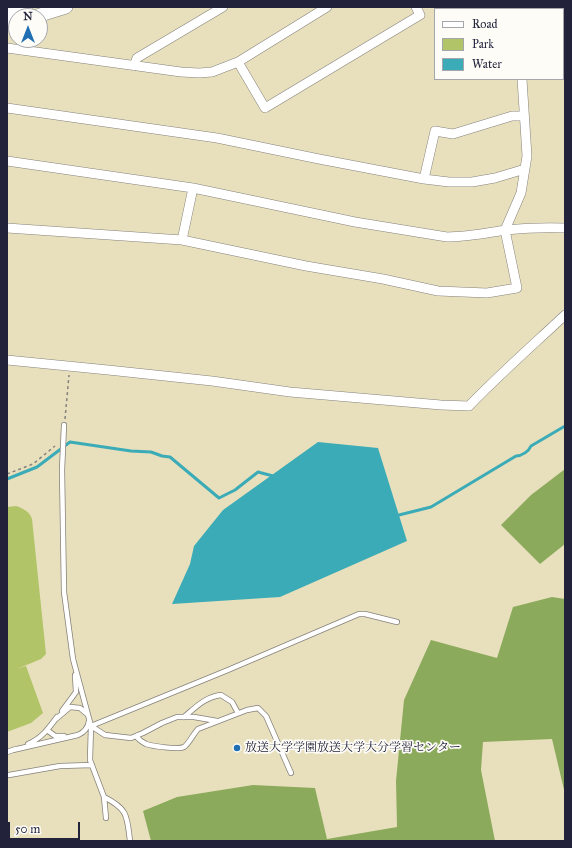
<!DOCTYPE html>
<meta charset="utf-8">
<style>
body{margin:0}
#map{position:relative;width:572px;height:848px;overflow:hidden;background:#e8e0bc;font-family:"IM FELL Great Primer",serif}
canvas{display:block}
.frame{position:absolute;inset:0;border:8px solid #22223b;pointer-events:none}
.legend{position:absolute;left:434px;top:8px;width:130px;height:72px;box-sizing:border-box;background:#fdfcf7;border:1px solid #a5a5ac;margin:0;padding:5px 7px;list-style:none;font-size:12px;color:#22223b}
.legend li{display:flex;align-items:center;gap:8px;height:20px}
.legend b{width:20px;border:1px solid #a5a5ac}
.north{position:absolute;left:8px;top:8px;width:40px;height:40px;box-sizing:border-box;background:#fdfcf7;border:1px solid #a5a5ac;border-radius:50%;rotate:0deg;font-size:11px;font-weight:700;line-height:16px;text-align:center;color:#22223b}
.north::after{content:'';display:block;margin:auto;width:14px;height:18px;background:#1f6fb2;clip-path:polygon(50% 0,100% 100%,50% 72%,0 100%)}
.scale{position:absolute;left:8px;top:822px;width:72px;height:18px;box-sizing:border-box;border:2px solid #22223b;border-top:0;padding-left:5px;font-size:12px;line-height:14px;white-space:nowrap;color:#22223b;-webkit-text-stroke:3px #fdfcf7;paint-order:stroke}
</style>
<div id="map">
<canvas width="572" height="848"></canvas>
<div class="frame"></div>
<ul class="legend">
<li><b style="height:5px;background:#fff"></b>Road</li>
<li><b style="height:11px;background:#b1c468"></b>Park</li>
<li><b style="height:11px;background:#3bacb7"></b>Water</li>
</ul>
<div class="north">N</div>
<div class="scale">50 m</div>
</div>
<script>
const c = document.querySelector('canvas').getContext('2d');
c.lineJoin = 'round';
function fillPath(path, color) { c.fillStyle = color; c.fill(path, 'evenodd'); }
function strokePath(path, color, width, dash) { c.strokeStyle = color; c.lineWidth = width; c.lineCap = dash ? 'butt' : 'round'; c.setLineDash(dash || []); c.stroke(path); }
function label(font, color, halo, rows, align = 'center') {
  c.font = font + ' "IM FELL Great Primer","Noto Serif JP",serif'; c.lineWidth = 3.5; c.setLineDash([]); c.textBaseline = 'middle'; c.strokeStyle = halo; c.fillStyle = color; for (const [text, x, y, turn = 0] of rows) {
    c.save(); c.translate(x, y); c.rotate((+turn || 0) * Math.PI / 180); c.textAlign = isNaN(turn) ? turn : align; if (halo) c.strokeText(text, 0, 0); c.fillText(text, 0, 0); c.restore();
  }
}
const green = new Path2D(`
 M16 506C23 508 30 512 32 519L46 654 41 659 17 669 26 666 43 713 31 723 7 732V507Z`);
const forest = new Path2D(`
 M565 469V544L540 564 501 525 531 495Z
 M552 597 565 599V794L552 739 483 742 481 770 495 841H151L143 811 177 797 253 785 315 788 327 839 397 827 396 781 404 700 431 640 497 658 513 607Z`);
const water = new Path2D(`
 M318 442 378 448 407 541 280 597 172 604 190 564 194 546 223 510Z`);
const stream = new Path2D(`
 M7 479 37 467 70 442 131 451 151 452 162 456 170 457 219 498 235 490 258 472 273 476
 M395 516 431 507 516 456C522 456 529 451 531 446L565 426`);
const path = new Path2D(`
 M65 419 69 375
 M7 474 33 464 55 446`);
const service = new Path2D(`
 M64 425 62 470 64 592 73 659 91 726 90 760 104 797 106 818
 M62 711 76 692 75 675
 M184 717C196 707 205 697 221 695L232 702 238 713
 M56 719 70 707 80 708 87 714
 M91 726 228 670 359 614H365L397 622
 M91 726 105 735 131 738 143 733 162 723 177 717H194L217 721
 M47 730 55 736H64
 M136 736C139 740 142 742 146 744 152 746 178 750 184 747 188 745 194 733 198 729L247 710 258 708 266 716 291 773
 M28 744C42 738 49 728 57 717
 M13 750 78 735C85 732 88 728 89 721
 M7 752 16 749
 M9 775 60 766 92 765
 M104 797C128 809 127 816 130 841`);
const minor = new Path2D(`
 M501 7 504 9
 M534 9 535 7
 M7 48 181 72 199 73 212 72 238 62 327 7
 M238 62 265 108 420 15 416 7
 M134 66 137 58 223 7
 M7 108 217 138 319 159 424 179 449 182H472L495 178 525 169
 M7 161 193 188 355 222 447 237C467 237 486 233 506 230 526 228 545 227 565 228
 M424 179 435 131 453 134 512 116H524
 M7 228 182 240 306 266 383 279 438 291 487 293 517 288 505 230 521 193 527 156 522 79
 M182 240 193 188
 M7 360 108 370 212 381 290 392 441 405 469 406C500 374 533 345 565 315`);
const secondary = new Path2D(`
 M7 13 26 7
 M37 16 66 7
 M7 25 16 22`);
const markers = [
 [237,748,4,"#1f6fb2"]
];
const poiNames = [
 ["放送大学学園放送大学大分学習センター",245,748]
];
fillPath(green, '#b1c468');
fillPath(forest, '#8caa5c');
fillPath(water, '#3bacb7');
strokePath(stream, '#3bacb7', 3);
strokePath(service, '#85817c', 6);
strokePath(minor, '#85817c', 10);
strokePath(secondary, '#85817c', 14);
strokePath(path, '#85817c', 1.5, [3, 3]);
strokePath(service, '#fff', 4.5);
strokePath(minor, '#fff', 9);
strokePath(secondary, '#fff', 13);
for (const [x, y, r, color] of markers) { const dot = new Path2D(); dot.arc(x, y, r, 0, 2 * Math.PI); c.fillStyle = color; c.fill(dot); strokePath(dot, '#fdfcf7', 1.5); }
label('12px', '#22223b', '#fdfcf7', poiNames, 'left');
</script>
